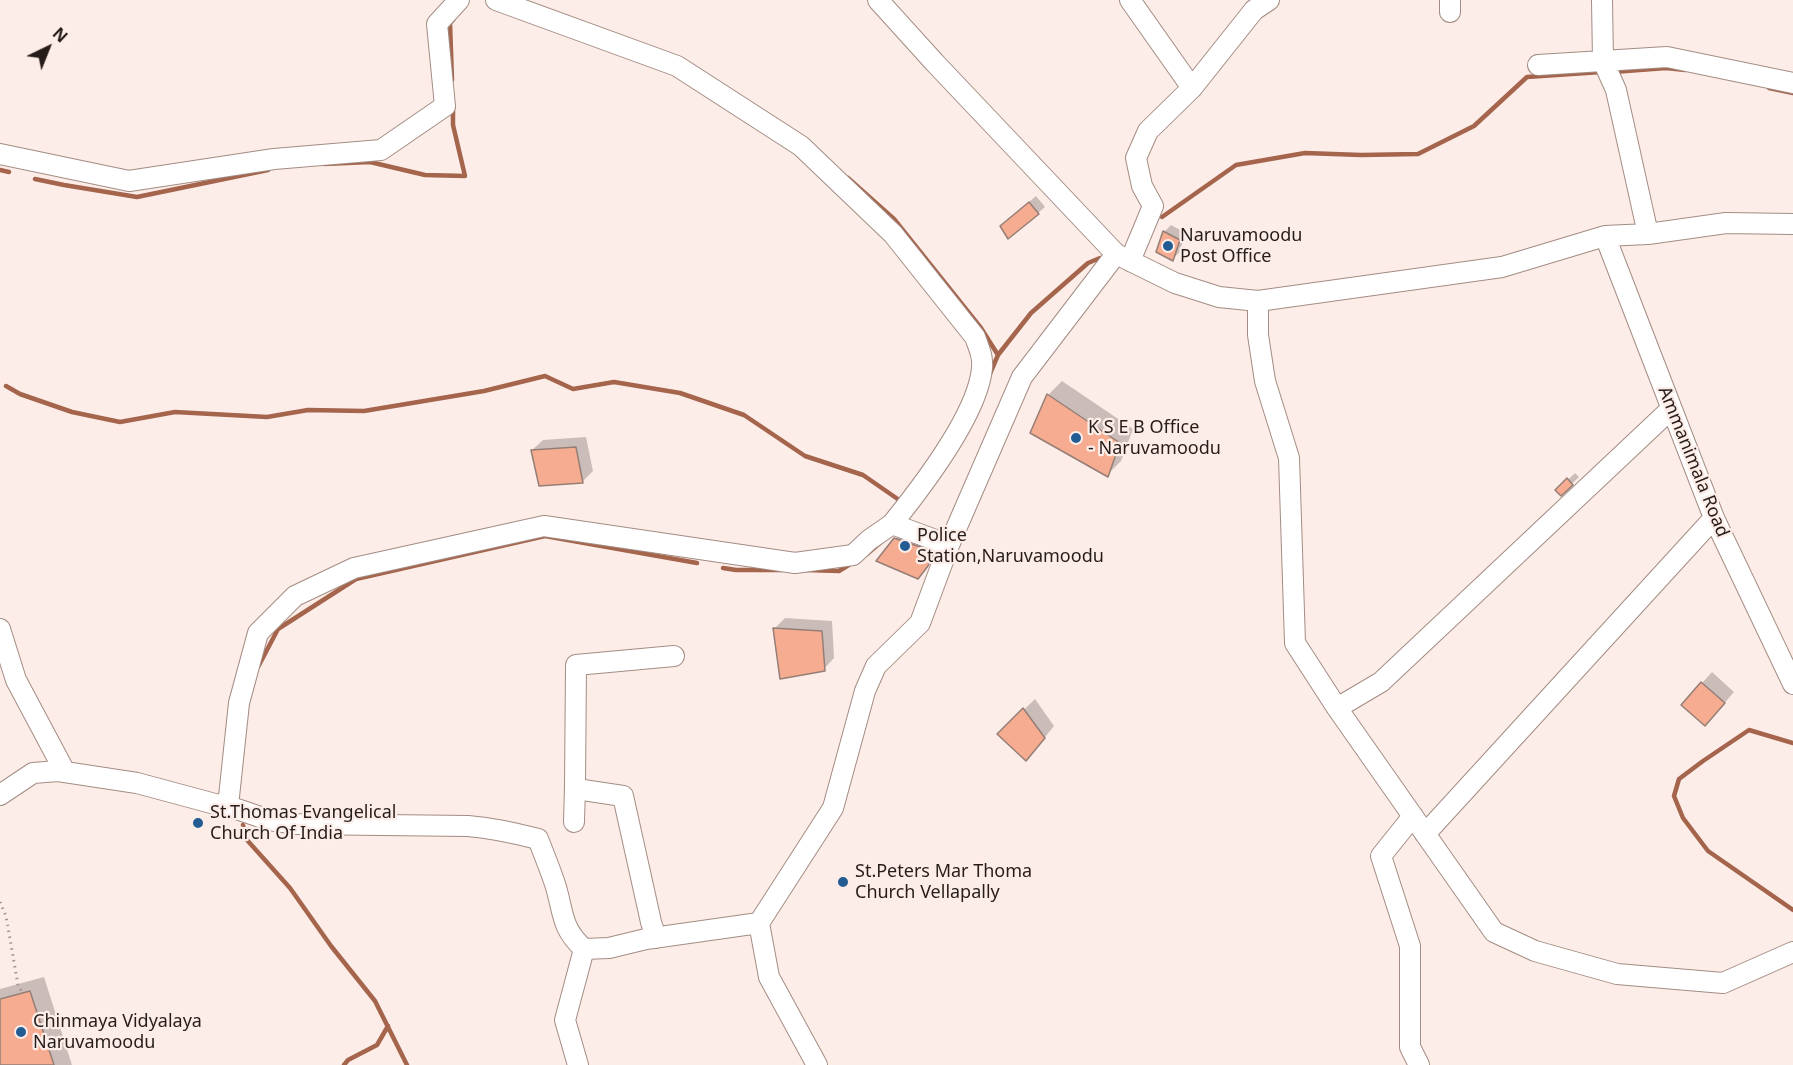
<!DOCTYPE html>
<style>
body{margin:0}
#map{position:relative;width:1793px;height:1065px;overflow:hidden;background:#fdede8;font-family:"Noto Sans",sans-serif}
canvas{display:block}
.north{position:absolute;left:18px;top:18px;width:60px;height:60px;-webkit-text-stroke:4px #fdede8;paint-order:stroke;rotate:43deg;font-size:16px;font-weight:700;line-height:24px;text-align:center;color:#261d1a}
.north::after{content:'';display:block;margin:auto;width:21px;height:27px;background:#261d1a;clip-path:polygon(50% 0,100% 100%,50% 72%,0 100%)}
</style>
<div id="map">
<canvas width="1793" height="1065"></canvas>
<div class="north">N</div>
</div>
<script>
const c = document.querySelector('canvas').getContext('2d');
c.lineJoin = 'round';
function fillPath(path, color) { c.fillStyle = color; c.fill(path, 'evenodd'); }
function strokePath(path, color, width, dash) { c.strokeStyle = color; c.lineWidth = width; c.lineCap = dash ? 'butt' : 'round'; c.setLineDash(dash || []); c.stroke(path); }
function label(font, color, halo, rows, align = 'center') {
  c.font = font + ' "Noto Sans",sans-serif'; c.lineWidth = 4.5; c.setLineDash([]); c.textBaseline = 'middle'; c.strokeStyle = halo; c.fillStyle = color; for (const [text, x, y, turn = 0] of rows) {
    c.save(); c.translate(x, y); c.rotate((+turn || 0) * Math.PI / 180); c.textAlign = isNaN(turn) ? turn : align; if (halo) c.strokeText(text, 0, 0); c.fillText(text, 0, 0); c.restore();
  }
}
const shadow = new Path2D(`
 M1036 196 1045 207 1038 213 1001 226Z
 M1171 225 1186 233 1179 253 1172 259 1164 232Z
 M1062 381 1133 429 1121 461 1107 475 1048 395Z
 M586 437 593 471 583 481 532 450 543 440Z
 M1575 473 1579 477 1561 494 1558 490Z
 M906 528 936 539 938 554 917 578 895 539Z
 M785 618 832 621 834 658 824 669 781 677 775 628Z
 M1712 672 1734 692 1715 714 1683 704Z
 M1035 699 1054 726 1036 748 999 734Z
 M44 977 72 1065H0V989Z`);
const stream = new Path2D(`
 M1613 72 1666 68 1685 70
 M452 80 450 23 453 20
 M1769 88 1793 93
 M324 164 370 162 425 175 465 176 453 125V106
 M0 170 9 172
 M848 178 894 219 981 328 998 355 989 376
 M35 179 64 185 137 197 268 170
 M1162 217 1236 165 1305 153 1361 155 1418 154 1474 126 1527 77 1601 72
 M998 355 1031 313 1088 263 1100 258
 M6 386 20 394 72 412 120 422 175 412 267 417 308 410 364 411 484 391 545 376 573 389 614 382 680 393 744 415 805 456 863 475 902 502
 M867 554 881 542
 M723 568 736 570H782
 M806 570 839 571 852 563
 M258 667 278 629 356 579 545 536 697 563
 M1793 743 1749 730 1703 761 1679 779 1674 796 1683 818 1708 851 1793 910
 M243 825 247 840 290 888 331 946 375 1001 407 1065
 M344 1065 348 1060 377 1045 388 1026`);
const building = new Path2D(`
 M1029 202 1039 214 1008 239 1000 226Z
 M1163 231 1180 240 1173 261 1156 252Z
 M1047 394 1120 443 1108 477 1030 433Z
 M576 447 583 483 539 486 531 450Z
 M1567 478 1573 485 1561 496 1555 490Z
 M894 538 926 549 933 555 928 566 918 579 876 561Z
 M773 628 822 631 825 671 780 679Z
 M1701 682 1725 703 1705 726 1681 705Z
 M1023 708 1045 738 1026 761 997 734Z
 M30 991 54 1065H0V999Z`);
const path = new Path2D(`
 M0 902 6 916 18 985 22 992`);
const minor = new Path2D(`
 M496 0 677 66 801 146 893 234 975 337C979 348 983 356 982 368 978 414 921 488 892 524
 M878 0 935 63 1116 254 1175 283 1219 297 1258 301 1502 267 1605 236 1648 234 1726 223 1793 224
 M1130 0 1192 88
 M1450 0V12
 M1602 0 1603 61 1616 90 1648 234
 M1538 65 1667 57 1793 83
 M0 154 129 181 274 159 381 150 445 106 437 24 459 0
 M1605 236 1714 518 1793 684
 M1130 261 1153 206 1142 186 1136 158 1148 131 1192 88 1254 10 1269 0
 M1258 301V335L1265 381 1289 458 1295 643 1337 708 1381 682 1671 409
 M0 629 16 680 65 772
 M1337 708 1494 932 1535 951 1617 974 1723 983 1793 952
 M0 795 33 773 58 771 137 783 215 804 228 806 269 820 297 824 468 826C492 828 515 833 538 839 544 854 550 869 555 884 564 912 560 927 584 949L609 948 646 939 759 923
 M228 806 239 703 258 633 295 596 354 568 544 526 795 563 853 555 869 540 892 524 949 545
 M1413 816 1381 856 1410 946V1047L1419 1065
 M574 822 575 786
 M1425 834 1714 518
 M656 938 651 922 623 796 583 790 575 786 576 665 674 656
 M578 1065 565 1020 584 949
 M817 1065 769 977 759 923 833 808 865 691 876 666 920 623 949 545 1022 377 1116 254`);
const markers = [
 [1168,246,6,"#235c93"],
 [1076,438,6,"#235c93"],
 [905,546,6,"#235c93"],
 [198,823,6,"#235c93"],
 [843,882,6,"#235c93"],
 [21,1032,6,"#235c93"]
];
const poiNames = [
 ["Naruvamoodu",1180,236],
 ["Post Office",1180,257],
 ["K S E B Office",1088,428],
 ["- Naruvamoodu",1088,449],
 ["Police",917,536],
 ["Station,Naruvamoodu",917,557],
 ["St.Thomas Evangelical",210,813],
 ["Church Of India",210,834],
 ["St.Peters Mar Thoma",855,872],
 ["Church Vellapally",855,893],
 ["Chinmaya Vidyalaya",33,1022],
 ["Naruvamoodu",33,1043]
];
const streetNames = [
 ["Ammanimala Road",1693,462,68]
];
fillPath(shadow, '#0003');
strokePath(stream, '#a5644c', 4.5);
fillPath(building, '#f6ac90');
strokePath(building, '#957e76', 1.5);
strokePath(minor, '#a38c83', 22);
strokePath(path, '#a39692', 3, [1.5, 4.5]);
strokePath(minor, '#fff', 20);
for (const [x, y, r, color] of markers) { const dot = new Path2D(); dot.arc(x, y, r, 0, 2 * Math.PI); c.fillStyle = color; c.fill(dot); strokePath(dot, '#fdede8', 2); }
label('18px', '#261d1a', '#fdede8', poiNames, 'left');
label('18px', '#261d1a', '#fdede8', streetNames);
</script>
